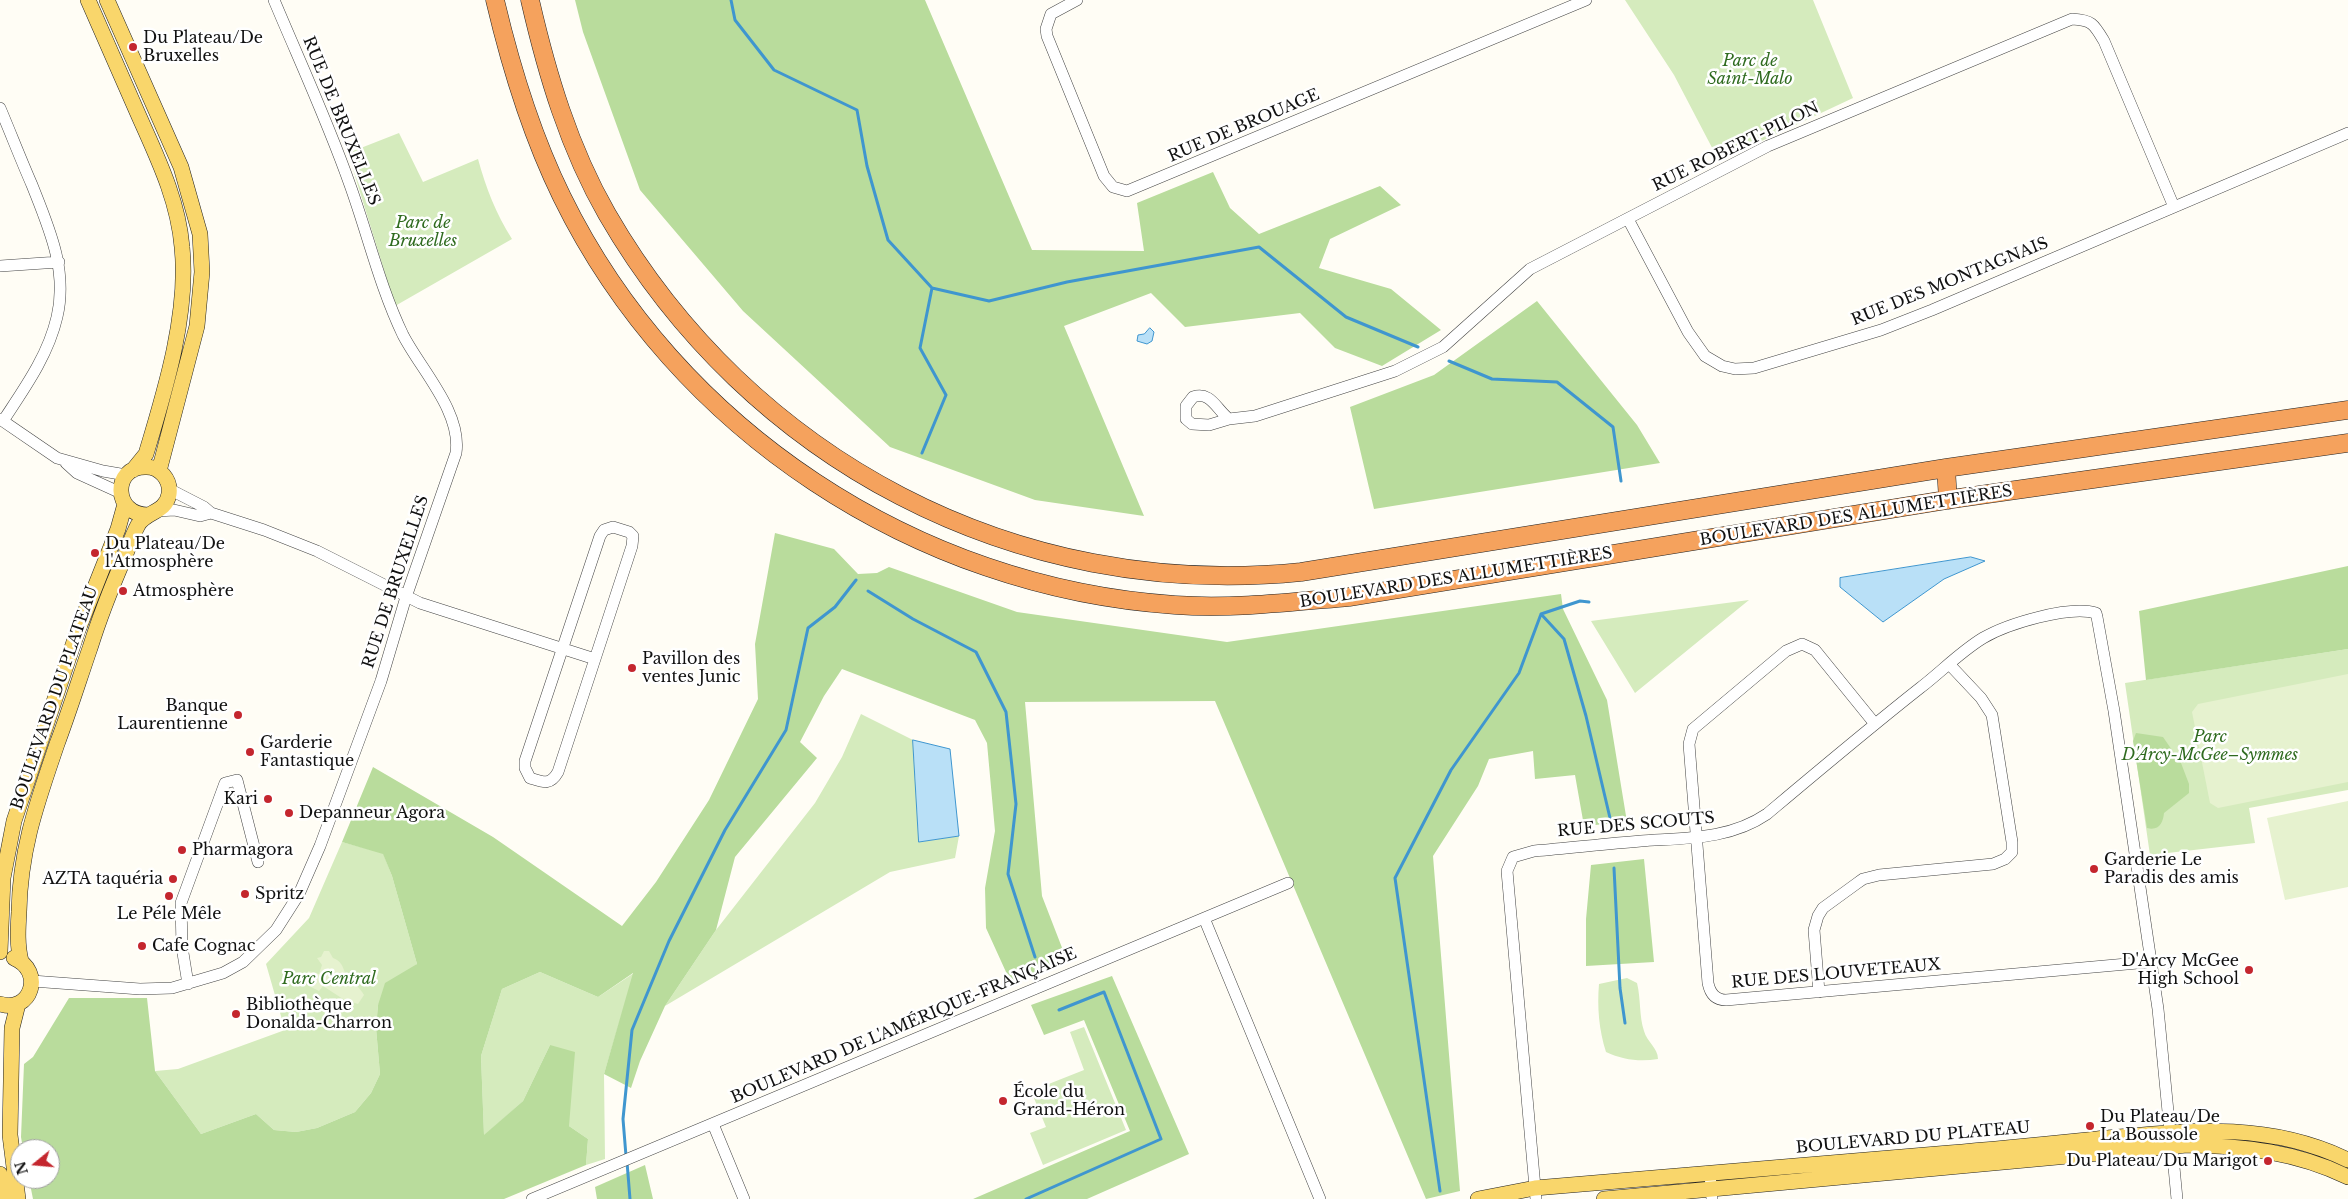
<!DOCTYPE html>
<meta charset="utf-8">
<style>
body{margin:0}
#map{position:relative;width:2348px;height:1199px;overflow:hidden;background:#fffdf5;font-family:"Libre Baskerville",serif}
canvas{display:block}
.north{position:absolute;left:10px;top:1139px;width:50px;height:50px;box-sizing:border-box;background:#fff;border:1px solid #a0a0a0;border-radius:50%;rotate:253deg;font-size:14px;font-weight:700;line-height:20px;text-align:center;color:#111}
.north::after{content:'';display:block;margin:auto;width:18px;height:22px;background:#c4262e;clip-path:polygon(50% 0,100% 100%,50% 72%,0 100%)}
</style>
<div id="map">
<canvas width="2348" height="1199"></canvas>
<div class="north">N</div>
</div>
<script>
const c = document.querySelector('canvas').getContext('2d');
c.lineJoin = 'round';
function fillPath(path, color) { c.fillStyle = color; c.fill(path, 'evenodd'); }
function strokePath(path, color, width, dash) { c.strokeStyle = color; c.lineWidth = width; c.lineCap = dash ? 'butt' : 'round'; c.setLineDash(dash || []); c.stroke(path); }
function label(font, color, halo, rows, align = 'center') {
  c.font = font + ' "Libre Baskerville",serif'; c.lineWidth = 5; c.setLineDash([]); c.textBaseline = 'middle'; c.strokeStyle = halo; c.fillStyle = color; for (const [text, x, y, turn = 0] of rows) {
    c.save(); c.translate(x, y); c.rotate((+turn || 0) * Math.PI / 180); c.textAlign = isNaN(turn) ? turn : align; if (halo) c.strokeText(text, 0, 0); c.fillText(text, 0, 0); c.restore();
  }
}
const green = new Path2D(`
 M1625 0H1813L1853 98 1719 161 1674 75Z
 M399 133 423 182 478 159C486 188 496 214 512 239L395 306 348 153Z
 M1749 600 1635 693 1591 621Z
 M2348 649V790L2249 808 2255 843 2150 855 2125 683Z
 M861 714 913 740 919 842 959 836 955 858 890 872 665 1006 716 930 815 803 842 757Z
 M342 842 383 853 392 876 417 964 378 1005 376 1028 380 1074 371 1093 355 1112 317 1128 296 1132 274 1130 256 1114 201 1134 155 1071 178 1069 285 1030 266 964 309 918Z
 M540 972 598 997 634 973 604 1074 605 1159 586 1165 588 1139 569 1126 550 1045 523 1101 484 1136 481 1056 502 989Z
 M1627 978 1637 983C1641 999 1639 1016 1644 1031 1647 1042 1658 1048 1658 1059 1640 1062 1623 1060 1606 1052 1599 1030 1597 1007 1599 984Z
 M1084 1027 1126 1130 1043 1165 1030 1133 1046 1127 1031 1091 1084 1070 1070 1032Z`);
const forest = new Path2D(`
 M575 0H925L1032 250 1144 251 1137 203 1213 172 1230 208 1259 234 1380 186 1401 205 1330 239 1319 268 1391 289 1441 330 1382 366 1335 348 1300 313 1185 327 1151 293 1064 326 1144 516 1035 500 890 447 743 311 640 190 583 32Z
 M1537 301 1637 425 1660 463 1374 509 1350 407 1434 375Z
 M775 533 834 549 858 574 877 573 889 567 1017 612 1227 642 1561 594 1563 609 1607 700 1627 822 1584 826 1575 775 1535 779 1533 751 1489 759 1478 786 1433 856 1460 1191 1426 1199 1215 701 1025 702 1042 896 1066 958 1011 983 986 928 985 888 995 831 987 743 975 720 842 669 824 696 800 742 817 758 735 857 716 930 665 1006 640 1061 631 1088 604 1074 633 973 598 997 540 972 502 989 481 1056 484 1135 523 1101 550 1045 575 1052 569 1126 588 1139 586 1165 504 1199H33L29 1179H50V1149H23L21 1137 24 1064 33 1057 69 998H147L155 1071 201 1134 256 1114 274 1130 296 1132 317 1128 355 1112 371 1093 380 1074 376 1028 378 1005 385 983 417 964 392 876 383 854 342 842 373 767 493 837 622 926 656 882 709 800 758 699 755 644Z
 M2348 566V649L2146 680 2139 611Z
 M2136 733 2163 737 2181 763 2189 784V793L2164 813C2163 823 2159 831 2147 828L2133 741Z
 M1644 859 1654 962 1586 966V919L1591 865Z
 M1112 976 1189 1154 1087 1199H973L1130 1131 1084 1020 1044 1035 1031 1005Z
 M645 1165 653 1199H597L595 1187Z`);
const pitch = new Path2D(`
 M2348 674V782L2218 808 2210 803 2192 712 2198 704Z
 M2348 801V887L2285 900 2267 818Z
 M324 951H329L333 958C346 963 342 973 350 980 356 985 360 988 364 995L358 1004 343 999 323 986 319 991 311 987 313 982 310 979 308 971 319 974 322 965 317 958 321 957Z`);
const water = new Path2D(`
 M1150 328 1154 332 1152 341 1147 344 1137 341 1138 335 1144 334Z
 M1971 557 1985 561 1944 579 1883 622 1840 587V578Z
 M913 740 950 749 959 836 919 842Z`);
const stream = new Path2D(`
 M731 0 735 20 774 70 857 110 867 166 888 240 932 288 920 348 946 395 922 453
 M932 288 989 301 1067 282 1259 247 1346 317 1418 347
 M1449 361 1492 379 1557 382 1613 427 1621 481
 M868 591 913 619 976 652 1006 712 1016 804 1008 874 1035 957
 M1541 614 1564 639 1586 716 1610 818
 M1614 868 1620 988 1625 1023
 M626 1156 623 1119 632 1030 669 941 725 830 786 730 808 628 835 607 856 580
 M627 1162 630 1199
 M1440 1191 1395 878 1451 770 1519 673 1541 614 1580 601 1589 602
 M1026 1199 1161 1139 1104 992 1059 1010`);
const minor = new Path2D(`
 M1077 0 1051 14 1046 29 1047 36 1104 176 1113 187 1127 191 1586 0
 M0 108C11 134 21 160 32 185 49 228 68 270 57 317 48 356 24 389 3 421
 M1628 219 1688 332 1705 356 1722 366 1735 369 1754 368 1881 330 1932 310 2348 133
 M0 266 59 262
 M0 419 57 458 103 471 126 475
 M1229 419C1216 409 1211 391 1193 397L1186 406V419L1192 424 1209 425 1229 419 1255 416 1395 371 1443 347 1530 269 1768 146 2072 19C2092 20 2094 24 2104 41L2174 207
 M66 463 77 473 121 493
 M169 489 204 507 211 513 264 530 317 551 420 603 595 659
 M158 511 174 510 200 516 211 513
 M613 527 629 532 633 536 632 546 558 772C550 786 543 782 530 778L525 768V761L600 536 604 530Z
 M1875 724 1815 650 1802 644 1786 651 1693 729 1689 744 1708 983C1710 993 1715 1000 1726 1000L2149 962
 M1204 918 1320 1199
 M32 981 140 989 172 988 223 973 243 962 276 930 299 894 320 846 381 681 406 597 456 453C462 412 421 370 403 335 380 287 368 235 350 185 328 122 300 62 274 0
 M188 984 182 947 181 903 225 783 237 780 258 862
 M1819 992 1814 930 1818 916 1823 908 1856 884 1863 879 1879 875 1993 864 2005 859 2012 852V842L1992 715 1981 698 1950 665
 M713 1124 744 1199
 M2172 1146 2177 1199
 M1710 1174 1712 1199
 M532 1199 1288 883
 M1536 1199 1507 871 1513 857 1534 851C1569 848 1605 844 1641 841 1684 838 1729 840 1767 814 1817 772 1868 729 1920 688 1941 672 1960 652 1983 638 2007 624 2069 605 2096 613L2097 617 2114 711 2158 1009 2170 1132`);
const major = new Path2D(`
 M88 0C105 38 121 76 138 114 157 157 178 199 182 247 189 313 165 391 146 454L133 470
 M107 0 181 167 200 234 202 272 197 326 159 471
 M0 952 3 878 14 821 78 630 118 529 125 504
 M21 961C17 945 18 929 19 912 20 849 37 803 57 744 69 712 79 680 90 648 100 616 112 586 125 556 129 546 133 534 138 525 146 511 166 513 169 494 171 480 160 466 145 467 112 467 113 515 148 515
 M0 1004C31 1014 45 971 14 958
 M18 1004 12 1028 10 1135 18 1199
 M0 1174 4 1199
 M1478 1199 1535 1188C1673 1177 1811 1165 1949 1153 1999 1149 2048 1144 2097 1139 2185 1131 2265 1120 2348 1160
 M1604 1199 2187 1145C2244 1146 2297 1152 2348 1177`);
const highway = new Path2D(`
 M495 0C511 68 531 134 562 197 676 430 917 588 1175 605 1233 609 1291 602 1349 597L1952 499 2348 443
 M530 0C547 74 569 148 607 214 749 460 1017 601 1301 572L1946 468 2348 410
 M1946 468 1948 500`);
const markers = [
 [133,47,5,"#c4262e"],
 [95,553,5,"#c4262e"],
 [123,591,5,"#c4262e"],
 [632,668,5,"#c4262e"],
 [238,715,5,"#c4262e"],
 [250,752,5,"#c4262e"],
 [268,799,5,"#c4262e"],
 [289,813,5,"#c4262e"],
 [182,850,5,"#c4262e"],
 [2094,869,5,"#c4262e"],
 [173,879,5,"#c4262e"],
 [245,894,5,"#c4262e"],
 [169,896,5,"#c4262e"],
 [142,946,5,"#c4262e"],
 [2249,970,5,"#c4262e"],
 [236,1014,5,"#c4262e"],
 [1003,1101,5,"#c4262e"],
 [2090,1126,5,"#c4262e"],
 [2268,1161,5,"#c4262e"]
];
const poiNames = [
 ["Du Plateau/De",143,38],
 ["Bruxelles",143,56],
 ["Du Plateau/De",105,544],
 ["l'Atmosphère",105,562],
 ["Atmosphère",133,591],
 ["Pavillon des",642,659],
 ["ventes Junic",642,677],
 ["Banque",228,706,"right"],
 ["Laurentienne",228,724,"right"],
 ["Garderie",260,743],
 ["Fantastique",260,761],
 ["Kari",258,799,"right"],
 ["Depanneur Agora",299,813],
 ["Pharmagora",192,850],
 ["Garderie Le",2104,860],
 ["Paradis des amis",2104,878],
 ["AZTA taquéria",163,879,"right"],
 ["Spritz",255,894],
 ["Le Péle Mêle",169,914,"center"],
 ["Cafe Cognac",152,946],
 ["D'Arcy McGee",2239,961,"right"],
 ["High School",2239,979,"right"],
 ["Bibliothèque",246,1005],
 ["Donalda-Charron",246,1023],
 ["École du",1013,1092],
 ["Grand-Héron",1013,1110],
 ["Du Plateau/De",2100,1117],
 ["La Boussole",2100,1135],
 ["Du Plateau/Du Marigot",2258,1161,"right"]
];
const parkNames = [
 ["Parc de",1750,61],
 ["Saint-Malo",1750,79],
 ["Parc de",423,223],
 ["Bruxelles",423,241],
 ["Parc",2210,737],
 ["D'Arcy-McGee–Symmes",2210,755],
 ["Parc Central",329,979]
];
const streetNames = [
 ["RUE DE BRUXELLES",341,121,68],
 ["RUE DE BROUAGE",1244,126,-23],
 ["RUE ROBERT-PILON",1736,147,-26],
 ["RUE DES MONTAGNAIS",1950,282,-22],
 ["BOULEVARD DES ALLUMETTIÈRES",1856,516,-9],
 ["BOULEVARD DES ALLUMETTIÈRES",1456,578,-9],
 ["RUE DE BRUXELLES",396,582,-72],
 ["BOULEVARD DU PLATEAU",55,698,-71],
 ["RUE DES SCOUTS",1636,825,-5],
 ["RUE DES LOUVETEAUX",1836,974,-5],
 ["BOULEVARD DE L'AMÉRIQUE-FRANÇAISE",904,1026,-23],
 ["BOULEVARD DU PLATEAU",1913,1138,-5]
];
fillPath(green, '#d5ebbd');
fillPath(forest, '#b9dc9c');
fillPath(pitch, '#e6f2cf');
fillPath(water, '#b9e0f7');
strokePath(water, '#3f96cf', 1);
strokePath(stream, '#3f96cf', 3);
strokePath(minor, '#444', 12);
strokePath(major, '#222', 16);
strokePath(highway, '#222', 19);
strokePath(minor, '#fff', 11);
strokePath(major, '#f9d66b', 15);
strokePath(highway, '#f5a25d', 18);
for (const [x, y, r, color] of markers) { const dot = new Path2D(); dot.arc(x, y, r, 0, 2 * Math.PI); c.fillStyle = color; c.fill(dot); strokePath(dot, '#fff', 2); }
label('16px', '#111', '#fff', poiNames, 'left');
label('italic 16px', '#2f6b1f', '#fff', parkNames);
label('16px', '#111', '#fff', streetNames);
</script>
